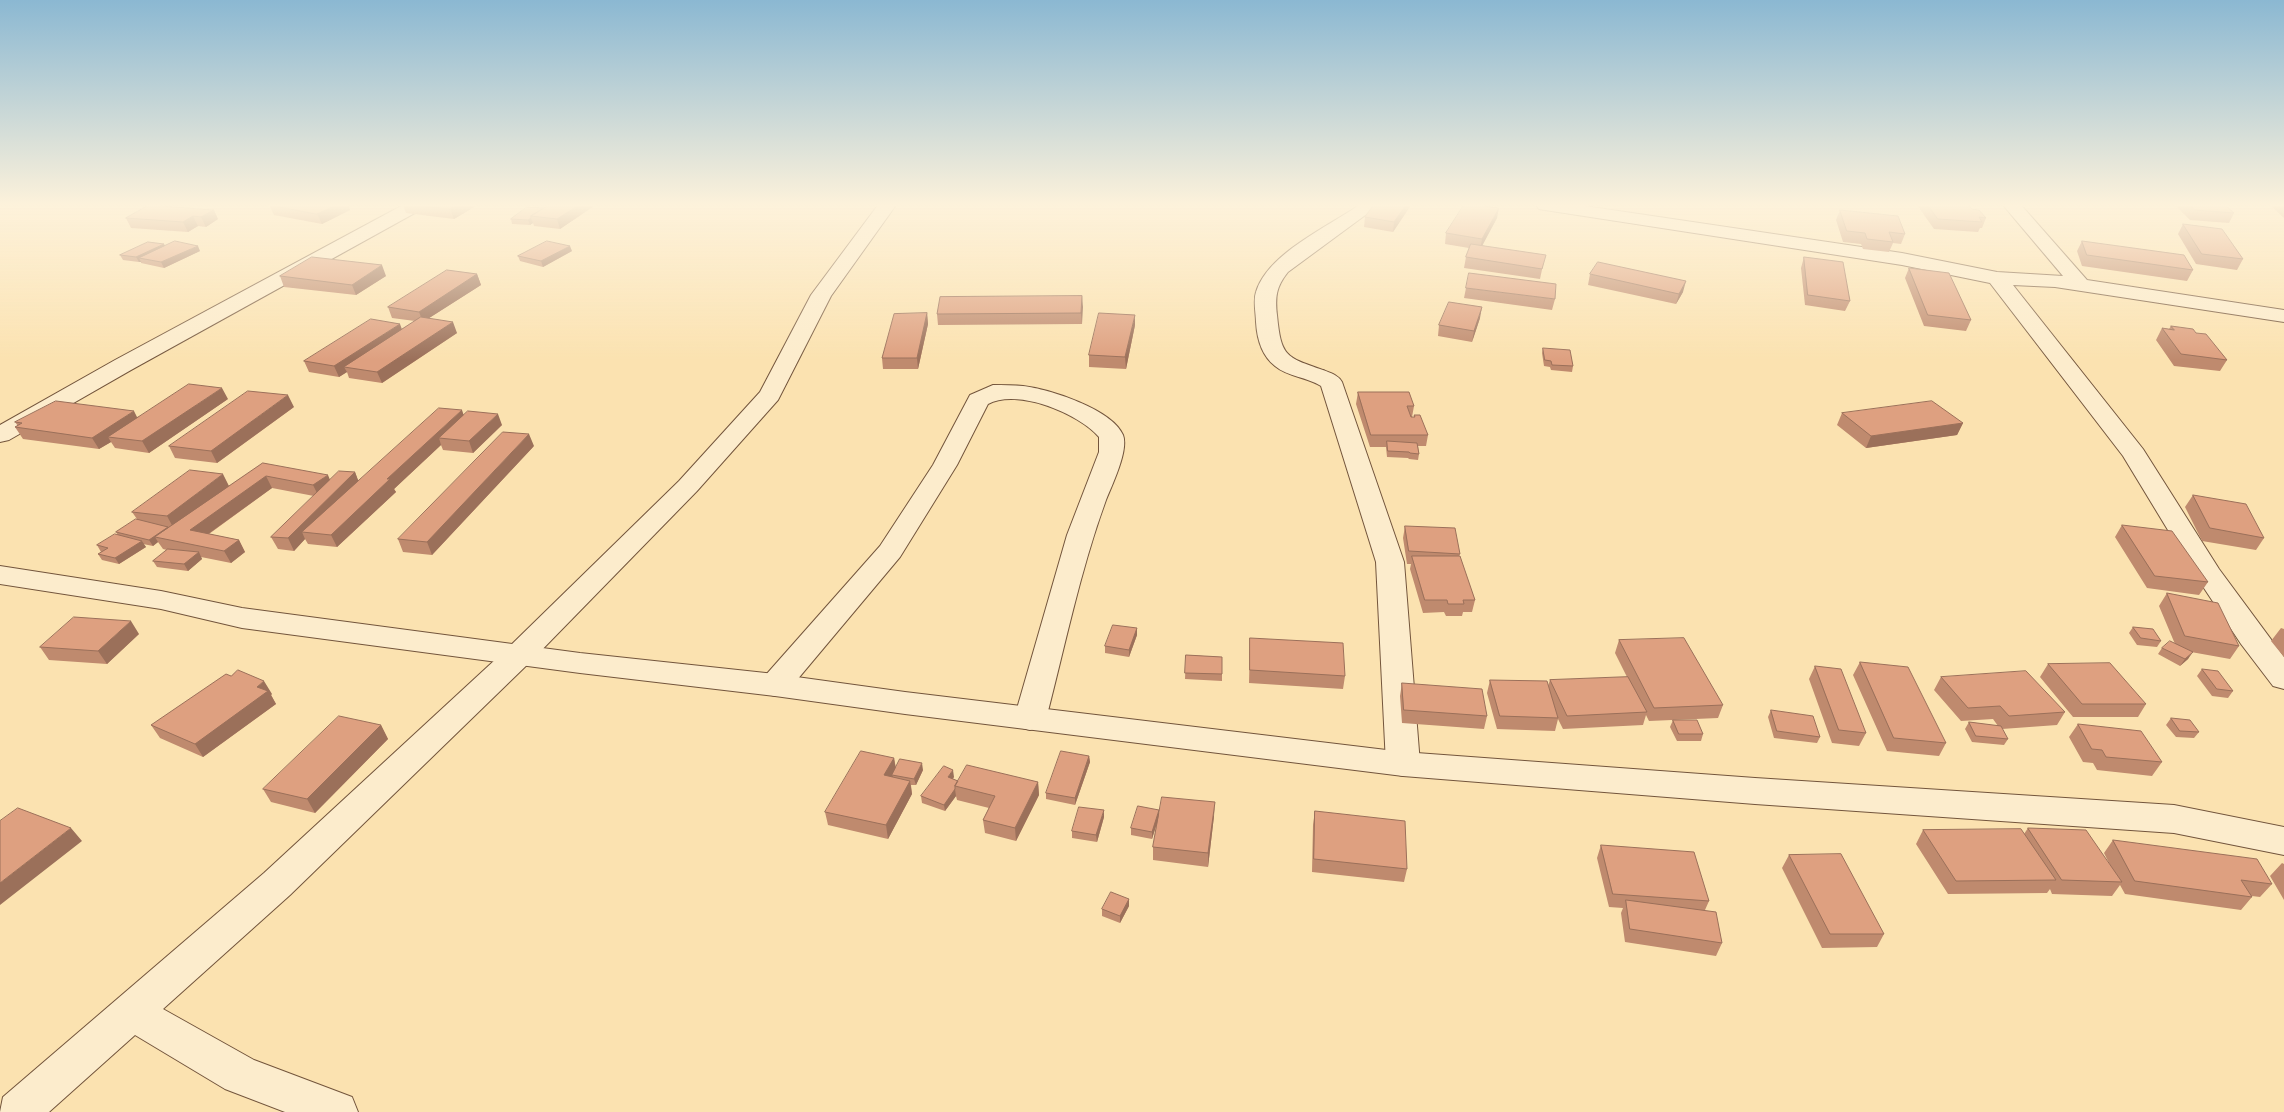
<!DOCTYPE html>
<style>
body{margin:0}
canvas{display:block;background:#fbe2b0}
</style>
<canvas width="2284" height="1112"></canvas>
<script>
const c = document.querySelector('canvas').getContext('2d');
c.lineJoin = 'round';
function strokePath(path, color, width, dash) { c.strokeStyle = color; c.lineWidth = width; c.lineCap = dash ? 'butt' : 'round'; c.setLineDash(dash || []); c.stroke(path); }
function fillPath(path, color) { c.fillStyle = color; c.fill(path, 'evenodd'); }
const minor = new Path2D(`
 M403 205H425L422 209 131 370 9 440 0 442V425L115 360Z
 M878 205H896L831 296 778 400 697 491 531 661 290 895 163 1009 254 1060 352 1097 358 1112H285L225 1089 135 1035 49 1112H0L3 1097 264 873 509 647 679 481 760 392 811 295Z
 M1359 205H1379L1288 272C1276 287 1275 297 1277 315 1281 356 1285 357 1323 370 1331 373 1338 375 1342 382L1404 562 1420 764 1415 773 1403 776 1391 773 1386 764 1376 562 1321 386C1307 377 1288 377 1275 366 1262 356 1257 339 1256 322 1256 313 1253 301 1256 292 1268 253 1328 227 1359 205Z
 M1536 205H1578L1902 253 1997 272 2063 276 2003 205H2021L2087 280 2284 310V322L2055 287 2013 285 2143 449 2219 569 2284 657V689L2273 686 2241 644 2194 573 2123 456 1990 283 1902 265 1545 210 1539 209Z
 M993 385C1003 385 1013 385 1023 386 1049 389 1112 409 1123 435 1129 450 1112 485 1106 500 1080 571 1065 646 1046 719L1041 727 1030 730 1019 727 1014 719 1067 535 1099 452V437C1078 413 1017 388 988 404L957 465 900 557 786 693 775 696 764 693 759 685 764 677 880 546 933 465 970 395Z`);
const tertiary = new Path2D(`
 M0 566 161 591 242 608 580 653 775 674 905 692 1403 752 1755 778 2174 805 2284 827V855L2174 833 1755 804 1403 776 905 714 775 696 580 673 242 628 161 609 0 584Z`);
const wall = new Path2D(`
 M149 205 218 219 206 227 198 226 188 232 131 228 126 218Z
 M269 205H348L350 210 322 224 274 215Z
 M403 205H475L476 206 454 219 406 213Z
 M549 205H594V206L560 229 534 226 533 223 530 225 512 224 511 219 544 208Z
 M1374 205H1411L1393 232 1364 227 1365 217Z
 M1917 205H1968L1972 209 1986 218 1982 228H1980L1978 232 1934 229Z
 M2175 205H2225L2234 213 2229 223 2190 220Z
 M2270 205H2284V218Z
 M1840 210 1905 234 1901 244 1893 243 1889 252 1863 249 1861 244 1843 242 1836 220Z
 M1497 218 1482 245 1543 265 1540 279 1464 268 1466 257 1469 248 1445 244 1446 233Z
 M2183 224 2243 259 2237 270 2196 264 2178 234Z
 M2082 241 2193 270 2187 281 2082 266 2077 251Z
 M165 246 200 251 164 268 141 263V262H139L123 260 120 255Z
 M572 251 543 267 520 261 518 256Z
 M1804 257 1850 301 1845 311 1805 305 1801 268Z
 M1909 268 1971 320 1966 331 1924 326 1905 278Z
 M477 274 481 285 429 318 457 333 382 383 349 378 347 372 339 377 309 372 304 361 402 329 415 321 392 318 388 307Z
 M1590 274 1683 292 1676 304 1588 285Z
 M280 276H386L356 295 284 287Z
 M1466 288 1555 299 1552 310 1464 298Z
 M1082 296V324L938 325 937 314Z
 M927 313 928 324 918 369H883L882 358Z
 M1480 318 1472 342 1438 336 1439 325Z
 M1135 325 1126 369 1089 367V355Z
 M2171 326 2196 333 2227 360 2220 371 2174 366 2156 340 2162 328 2169 329Z
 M1543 348 1573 366 1572 372 1551 370 1550 367 1544 366 1542 353Z
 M1358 392 1414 406 1412 417H1414V415L1428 435 1426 446H1418L1419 454 1418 460 1409 459 1408 458 1387 457 1386 447H1370L1356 404Z
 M228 399 149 453 115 448 111 442 99 449 23 439 15 427 18 426 15 422 137 417Z
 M294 407 217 463 175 458 169 446Z
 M1842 413 1963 423 1957 435 1866 448 1837 425Z
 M464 415 502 425 473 453 443 450 441 445 394 489 396 492 337 547 308 544 305 539 294 551 278 549 271 537 314 496 272 488 209 534 239 540 245 552 231 563 201 557 202 559 188 571 157 567 153 561 167 550 163 549 158 542 153 546 143 544 146 547 119 564 102 560 98 554 102 552H101L97 545 118 535 116 532 137 519 132 512 229 486 263 463 330 480 355 472 358 481Z
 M534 446 432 555 403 552 398 539Z
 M2193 495 2264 538 2256 550 2202 541 2185 507Z
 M2122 525 2208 582 2199 595 2147 588 2115 537Z
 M1405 526 1460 554 1459 556 1475 600 1472 612H1463L1462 616H1446L1444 612 1423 613 1410 569 1411 564H1407L1403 538Z
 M2167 593 2239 646 2230 659 2191 652 2188 659 2180 666 2158 654 2162 648 2175 644 2159 606Z
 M2133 627 2161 641 2157 647 2137 645 2129 633Z
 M1137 628V635L1129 657 1105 653V646Z
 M2281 628 2284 629V657L2271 641Z
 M139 634 107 664 49 660 40 647Z
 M1250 638 1345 676 1343 689 1249 683Z
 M1619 640 1723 705 1718 718 1649 721 1646 715 1643 725 1563 729 1558 719 1555 731 1497 729 1487 693 1490 680 1548 686 1550 680 1627 677 1615 653Z
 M1186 655 1222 657V681L1185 679Z
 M1860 662 1946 743 1939 756 1887 751 1853 675Z
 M2048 664 2146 704 2138 717H2073L2040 677Z
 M1815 666 1866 733 1859 746 1832 743 1809 679Z
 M2202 669 2233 691 2228 698 2212 696 2197 676Z
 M1941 677 2065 712 2057 725 2002 729 2008 739 2004 745 1972 742 1965 729 1969 722 1998 726 1993 719 1961 721 1934 690Z
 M1402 683 1487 716 1484 729 1402 723 1400 696Z
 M272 694 271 695 276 704 203 757 160 738 151 725Z
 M1771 710 1820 737 1817 743 1774 738 1768 717Z
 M2171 718 2199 732 2194 738 2176 737 2166 725Z
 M1673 720 1703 734 1701 741H1677L1670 727Z
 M2078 724 2162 762 2152 776 2097 770 2093 763 2083 762 2069 737Z
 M381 725 388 739 315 813 271 802 263 789Z
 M1089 756 1090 762 1075 805 1046 799V793Z
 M894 758 896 768 923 770 916 785H911L912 794 888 839 828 825 825 812Z
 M954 777 953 779 958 781 1038 782 1039 795 1016 841 985 833 983 820 989 808 957 800 956 796 945 811 922 803 921 796Z
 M1315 811 1407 869 1404 882 1312 872 1313 825Z
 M1159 813 1214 816 1208 867 1153 860V847L1157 822 1152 839 1131 835V828Z
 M1104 817 1097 842 1072 838V831Z
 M2028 828 2110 865 2104 853 2113 840 2272 884 2260 897 2252 896V897L2241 910 2125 894 2120 885 2112 896 2052 894 2050 889 2047 893 1948 894 1916 844 1923 830 2024 834Z
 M1601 845 1709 901 1705 910 1722 943 1716 956 1625 942 1621 913 1623 908 1609 907 1597 858Z
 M1789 855 1884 934 1877 947 1822 948 1782 868Z
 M2282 863 2284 864V900L2270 876Z
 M1129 899V906L1120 923 1102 916V909Z`);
const shadedWall = new Path2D(`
 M337 205H348L350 210 322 224 317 214Z
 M458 205H475L476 206 454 219 450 209Z
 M579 205H594V206L560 229 557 219Z
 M1406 205H1411L1393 232 1394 222Z
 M1499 208 1497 218 1480 250 1482 239Z
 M214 210 218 219 206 227 201 217Z
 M193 216 198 226 188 232 183 222Z
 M531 218 533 223 530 225 528 220Z
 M164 244 167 249 139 258 141 262H139L136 257Z
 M198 246 200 251 164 268 161 262Z
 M570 246 572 251 543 267 541 261Z
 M382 265 386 276 356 295 352 285Z
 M477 274 481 285 423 322 419 312Z
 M1686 281 1683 292 1676 304 1679 294Z
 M1082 296 1083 307 1082 324 1081 313Z
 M1482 307 1480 318 1472 342 1474 331Z
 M927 313 928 324 918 369 917 358Z
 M1135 315V325L1126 369 1125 357Z
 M453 322 457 333 382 383 377 372Z
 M400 324 404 335 344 367 347 372 339 377 334 366Z
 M222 388 228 399 149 453 142 441Z
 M288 395 294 407 217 463 211 451Z
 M462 410 466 422 439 438 441 445 394 489 396 492 337 547 331 535 387 479Z
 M134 411 140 423 108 437 111 442 99 449 92 438Z
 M498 414 502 425 473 453 469 441Z
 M1963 423 1957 435 1866 448 1871 436Z
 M529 434 534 446 432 555 427 542Z
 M355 472 360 485 302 532 305 539 294 551 288 538Z
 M223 474 229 486 174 529 167 516Z
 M328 475 333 487 319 497 313 485Z
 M266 476 272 488 197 542 190 530Z
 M168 527 172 533 155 537 158 542 153 546 149 540Z
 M239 540 245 552 231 563 224 551Z
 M142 541 146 547 119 564 115 558Z
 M199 552 202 559 188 571 184 564Z
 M131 621 139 634 107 664 98 651Z
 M1137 628V635L1129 657V650Z
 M2193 652 2188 659 2180 666 2185 659Z
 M264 681 272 694 271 695 276 704 203 757 195 744 257 687Z
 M381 725 388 739 315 813 307 799Z
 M1089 756 1090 762 1075 805V798Z
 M894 758 896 771 892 775 893 777 886 789 884 775Z
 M922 763 923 770 916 785 914 779Z
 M953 770 954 777 949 784 948 777Z
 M910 781 912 794 888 839 886 825Z
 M1038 782 1039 795 1016 841 1015 828Z
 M955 789 956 796 945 811 944 805Z
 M1215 802 1214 816 1208 867V853Z
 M1104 810V817L1097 842 1096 835Z
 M1159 810V817L1152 839V832Z
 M71 828 82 841 0 905V883Z
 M1129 899V906L1120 923V916Z`);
const building = new Path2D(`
 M149 205 214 210 201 217 193 216 183 222 126 218Z
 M269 205H337L317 214Z
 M411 205H458L450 209Z
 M549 205H579L557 219 531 216Z
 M1374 205H1406L1394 222 1365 217Z
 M1464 205H1477L1499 208 1482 239 1446 233Z
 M1928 205H1968L1972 209 1979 210 1986 218 1979 217 1982 222 1938 219Z
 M2190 205H2225L2234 213 2195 210Z
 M527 207 544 208 531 216V218L528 220 511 219Z
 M1840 210 1898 216 1905 234 1889 232 1893 242 1867 239 1865 233 1847 231Z
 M2183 224 2222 229 2243 259 2202 254Z
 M175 241 198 246 161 262 139 258Z
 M547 241 570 246 541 261 518 256Z
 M2082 241 2184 255 2193 270 2087 255Z
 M148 242 164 244 136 257 120 255Z
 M1471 244 1546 255 1542 269 1466 257Z
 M312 257 382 265 352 285 280 276Z
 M1804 257 1843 262 1850 301 1808 295Z
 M1598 262 1686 281 1679 294 1590 274Z
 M1909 268 1949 273 1971 320 1928 315Z
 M447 270 477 274 419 312 388 307Z
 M1469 273 1556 284 1555 299 1466 288Z
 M1082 296 1081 313 937 314 940 297Z
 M1449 302 1482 307 1474 331 1439 325Z
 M927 313 917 358H882L894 314Z
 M1099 313 1135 315 1125 357 1089 355Z
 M421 317 453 322 377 372 344 367Z
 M371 319 400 324 334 366 304 361Z
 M2171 326 2193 329 2196 333 2206 334 2227 360 2181 354 2162 328 2174 330Z
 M1543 348 1570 350 1573 366 1552 365 1551 361 1545 360Z
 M189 384 222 388 142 441 108 437Z
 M248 391 288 395 211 451 169 446Z
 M1358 392H1409L1414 406H1407L1411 417H1415L1414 415H1420L1428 435H1371Z
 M56 401 134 411 92 438 15 427 22 423 15 422Z
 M1932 401 1963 423 1871 436 1842 413Z
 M439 408 462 410 387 479H390L331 535 302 532Z
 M468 411 498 414 469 441 439 438Z
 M503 432 529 434 427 542 398 539Z
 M1387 441 1417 443 1419 454 1410 453 1409 452 1388 451Z
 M263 463 328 475 313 485 266 476 190 530 239 540 224 551 155 537Z
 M190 470 223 474 167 516 132 512Z
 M339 471 355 472 288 538 271 537Z
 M2193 495 2246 504 2264 538 2210 528Z
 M136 519 168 527 149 540 116 532Z
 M2122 525 2172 531 2208 582 2155 576Z
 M1405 526 1455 528 1460 554 1409 551Z
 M115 534 142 541 115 558 98 554 108 548 97 545Z
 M168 549 199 552 184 564 153 561Z
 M1412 556H1460L1475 600H1463L1464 604H1448L1447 600H1425Z
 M2167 593 2218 603 2239 646 2185 636Z
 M74 617 131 621 98 651 40 647Z
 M1113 625 1137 628 1129 650 1105 646Z
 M2133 627 2153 629 2161 641 2141 638Z
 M1250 638 1343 643 1345 676 1250 670Z
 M1684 638 1723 705 1654 708 1619 640Z
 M2170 641 2193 652 2185 659 2162 648Z
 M1186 655 1222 657V674L1185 673Z
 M1860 662 1908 667 1946 743 1894 738Z
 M2110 663 2146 704H2082L2048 664Z
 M1815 666 1841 669 1866 733 1839 730Z
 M2202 669 2218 671 2233 691 2217 689Z
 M238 670 264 681 257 687 268 691 195 744 151 725 226 674 231 676Z
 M2026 671 2065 712 2009 716 2000 706 1968 708 1941 677Z
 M1628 677 1647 712 1567 716 1550 680Z
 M1490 680 1547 681 1558 718 1500 716Z
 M1402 683 1482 689 1487 716 1404 710Z
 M1771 710 1813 716 1820 737 1777 731Z
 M339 716 381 725 307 799 263 789Z
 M2171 718 2190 720 2199 732 2180 731Z
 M1673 720H1697L1703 734H1679Z
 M1969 722 2001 726 2008 739 1976 736Z
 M2078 724 2141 731 2162 762 2106 757 2102 750 2092 749Z
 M861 751 894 758 884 775 910 781 886 825 825 812Z
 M1061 751 1089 756 1075 798 1046 793Z
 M900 759 922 763 914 779 892 775Z
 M967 765 1038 782 1015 828 983 820 995 796 955 786Z
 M944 766 953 770 948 777 958 781 955 786V789L944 805 921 796Z
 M1162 797 1215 802 1208 853 1153 847Z
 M1138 806 1159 810 1152 832 1131 828Z
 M1079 807 1104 810 1096 835 1072 831Z
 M18 808 71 828 0 883V821Z
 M1315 811 1405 821 1407 869 1314 859Z
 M2028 828 2086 830 2122 882 2062 880Z
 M2021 829 2056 880 1956 881 1923 830Z
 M2113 840 2257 859 2272 884 2241 880 2252 897 2135 881Z
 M1601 845 1694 852 1709 901 1613 894Z
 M1841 854 1884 934H1830L1789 855Z
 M1111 892 1129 899 1120 916 1102 909Z
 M1626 900 1716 912 1722 943 1630 929Z`);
strokePath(minor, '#73553c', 2);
strokePath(tertiary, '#73553c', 2);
fillPath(minor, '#fceccc');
fillPath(tertiary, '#fceccc');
fillPath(wall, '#bf8a6e');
fillPath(shadedWall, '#9b705a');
fillPath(building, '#dea080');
strokePath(building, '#9b705a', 1);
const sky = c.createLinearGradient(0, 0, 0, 360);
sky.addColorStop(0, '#8bb8d2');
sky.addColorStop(0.57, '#fdf2db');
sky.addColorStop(1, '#fdf2db00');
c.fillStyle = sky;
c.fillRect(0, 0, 2284, 360);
</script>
